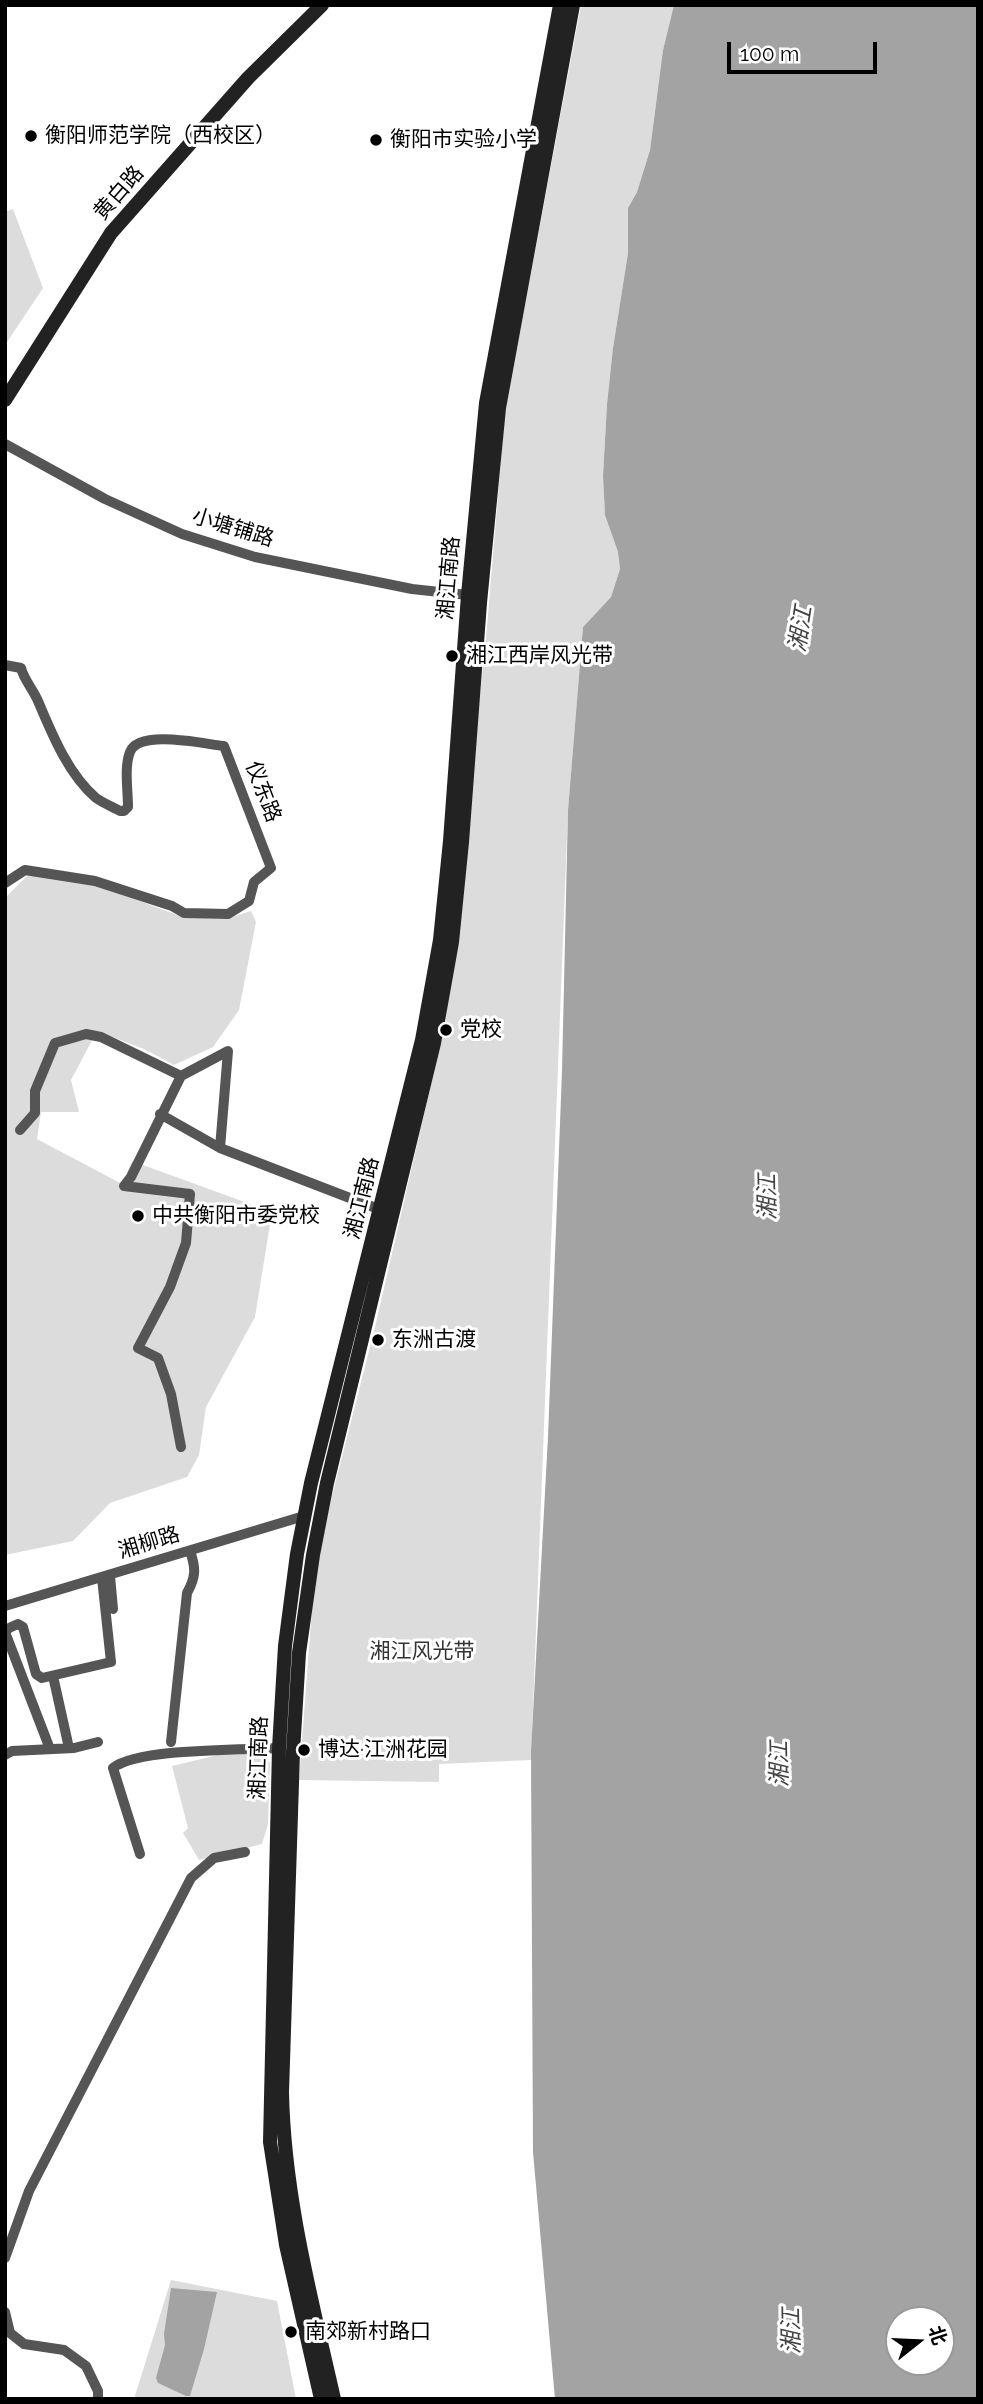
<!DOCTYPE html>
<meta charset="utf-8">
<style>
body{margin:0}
#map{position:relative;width:983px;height:2404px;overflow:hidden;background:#fff;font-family:Raleway,"Noto Sans SC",sans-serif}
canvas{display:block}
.frame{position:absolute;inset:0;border:7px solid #000;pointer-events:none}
.north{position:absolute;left:885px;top:2306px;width:70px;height:70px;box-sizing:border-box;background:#fff;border:2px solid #999;border-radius:50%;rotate:72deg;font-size:19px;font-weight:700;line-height:28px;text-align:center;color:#000}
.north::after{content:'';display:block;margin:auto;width:24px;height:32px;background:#000;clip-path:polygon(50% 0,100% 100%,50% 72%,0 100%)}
.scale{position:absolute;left:727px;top:42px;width:150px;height:32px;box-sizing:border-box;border:4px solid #000;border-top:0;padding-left:9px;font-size:21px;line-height:24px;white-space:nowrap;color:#000;-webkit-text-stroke:5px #fff;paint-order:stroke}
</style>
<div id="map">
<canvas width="983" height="2404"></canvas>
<div class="frame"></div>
<div class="north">北</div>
<div class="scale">100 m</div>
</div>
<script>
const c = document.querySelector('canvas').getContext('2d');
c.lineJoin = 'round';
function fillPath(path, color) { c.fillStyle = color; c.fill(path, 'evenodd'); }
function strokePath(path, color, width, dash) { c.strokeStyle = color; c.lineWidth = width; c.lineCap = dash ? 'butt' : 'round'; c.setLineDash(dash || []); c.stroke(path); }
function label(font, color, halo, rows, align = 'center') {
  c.font = font + ' Raleway,"Noto Sans SC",sans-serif'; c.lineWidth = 6; c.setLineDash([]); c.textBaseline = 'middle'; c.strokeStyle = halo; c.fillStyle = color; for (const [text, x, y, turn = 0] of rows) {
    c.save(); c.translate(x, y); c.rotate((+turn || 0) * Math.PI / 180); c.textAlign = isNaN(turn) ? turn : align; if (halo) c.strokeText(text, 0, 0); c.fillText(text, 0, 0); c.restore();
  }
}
const green = new Path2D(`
 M581 5H674L663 50 650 150 637 192 628 208V253L613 348 607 404 603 476 605 514 618 552 620 569 611 597 583 627 568 810 531 1760 439 1764V1782L299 1780 314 1582 330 1504 375 1327 446 1019 486 638 505 413Z
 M13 209 43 288 5 345V212Z
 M30 873 98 885 182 917 226 919 251 911 256 922 239 1010 213 1047 174 1065 144 1049 97 1031 71 1080 79 1112H41L37 1139 122 1184 132 1161 272 1212 255 1317 206 1407 199 1455 187 1477 110 1503 73 1541 5 1555V898Z
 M257 1753 265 1755 270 1763 268 1824 262 1844 199 1860 183 1833 188 1828 172 1766 222 1754Z
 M171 2280 277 2301 296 2399H134Z`);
const water = new Path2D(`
 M674 5H978V2399H555L533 2152 531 1751 548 1437 562 1071 568 810 583 627 611 597 620 569 618 552 605 515 603 476 607 404 613 348 628 253V208L637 192 650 150 663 50ZM899 2320H941V2362H899Z
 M171 2288 217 2292 204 2349 190 2396H186L158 2383 156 2378 165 2345 164 2334Z`);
const street = new Path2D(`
 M5 444 105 499 182 534 255 557 412 589 468 595
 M5 665 21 668C24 680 33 689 38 701 52 734 68 774 96 798 103 803 113 807 120 811H124L128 807C128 790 124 767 130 752 139 729 204 744 224 746L271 868 254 882 249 901 228 914 184 913 172 906 95 881 25 870 5 883
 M181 1076 228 1051 220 1148
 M160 1114 220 1148 381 1210
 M20 1130 35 1113V1091L55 1043 86 1034 101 1037 181 1076 131 1177 124 1186
 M124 1186 190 1194 186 1243 170 1287 138 1348 158 1358 171 1394 181 1447
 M110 1576 113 1609
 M5 1606 304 1516
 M53 1676 69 1748
 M171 1742 187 1593C196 1577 196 1568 190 1551
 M50 1749 5 1632 9 1628 18 1624 23 1627 36 1674 42 1678 111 1662 102 1578
 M5 1755 12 1751 74 1748 98 1742
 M140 1854 113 1768C138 1748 243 1750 279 1748
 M5 2258 29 2191 191 1878 214 1858 245 1852
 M5 2312 10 2333 24 2344 64 2350 86 2366 98 2391V2399`);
const secondary = new Path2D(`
 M5 400 111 233 248 78 322 5
 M321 2399 286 2245 270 2142 279 1748 285 1646 297 1554 311 1483 422 1040 440 940 450 841 468 595 486 403 560 5
 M334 2399C311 2297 284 2196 282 2092L293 1752 299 1653 313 1555 327 1483 434 1043 452 942 462 842 480 603 499 408 573 5`);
const markers = [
 [31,136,7,"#000"],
 [376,140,7,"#000"],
 [452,656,7,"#000"],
 [446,1030,7,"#000"],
 [138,1216,7,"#000"],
 [378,1340,7,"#000"],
 [304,1750,7,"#000"],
 [291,2332,7,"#000"]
];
const poiNames = [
 ["衡阳师范学院（西校区）",45,136],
 ["衡阳市实验小学",390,140],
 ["湘江西岸风光带",466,656],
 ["党校",460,1030],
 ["中共衡阳市委党校",152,1216],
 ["东洲古渡",392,1340],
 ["博达·江洲花园",318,1750],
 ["南郊新村路口",305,2332]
];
const streetNames = [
 ["黄白路",119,193,-49],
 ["小塘铺路",233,528,17],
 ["湘江南路",449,578,-85],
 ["仪东路",263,792,69],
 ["湘江南路",362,1198,-76],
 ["湘柳路",149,1543,-17],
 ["湘江南路",259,1758,-88]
];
const parkNames = [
 ["湘江风光带",422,1652]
];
const waterNames = [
 ["湘江",801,629,-81],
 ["湘江",768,1197,-91],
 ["湘江",780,1764,-91],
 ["湘江",792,2331,-91]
];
fillPath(green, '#dcdcdc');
fillPath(water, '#a3a3a3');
strokePath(street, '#555', 10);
strokePath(secondary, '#222', 14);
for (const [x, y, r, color] of markers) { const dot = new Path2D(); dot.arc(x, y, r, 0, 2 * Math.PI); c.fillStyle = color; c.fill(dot); strokePath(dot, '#fff', 2.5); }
label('21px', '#000', '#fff', poiNames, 'left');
label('21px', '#000', '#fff', streetNames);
label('21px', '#333', '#fff', parkNames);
label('italic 23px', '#444', '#fff', waterNames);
</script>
